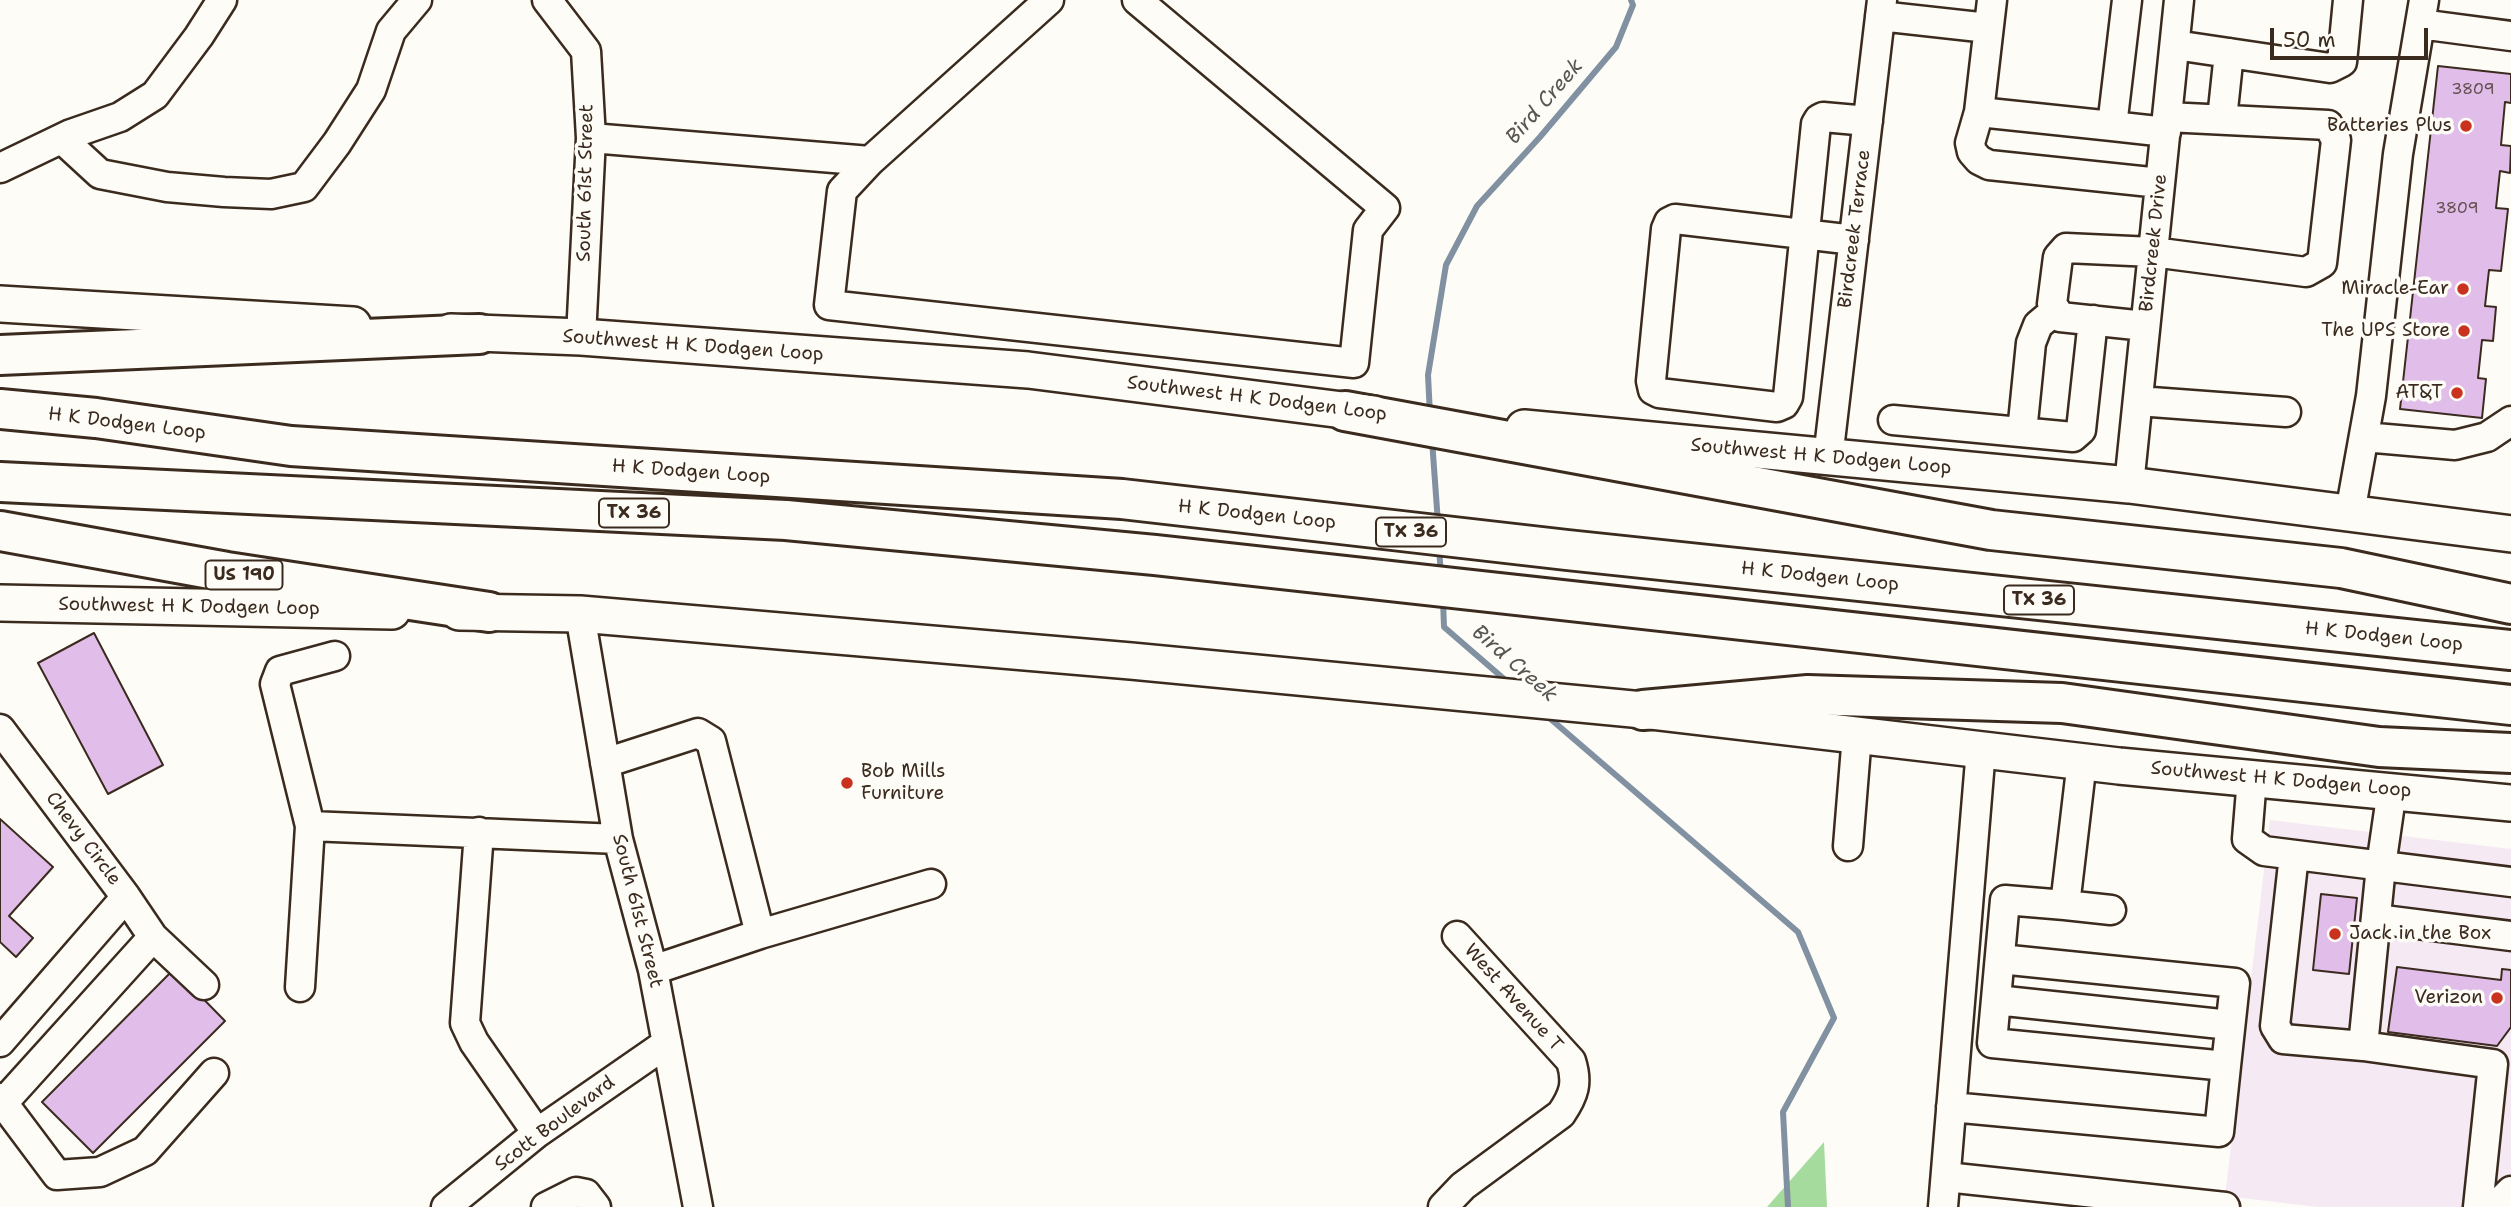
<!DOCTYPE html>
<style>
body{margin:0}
#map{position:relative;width:2511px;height:1207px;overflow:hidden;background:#fdfcf7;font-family:"Shantell Sans",sans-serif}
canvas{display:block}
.scale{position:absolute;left:2270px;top:28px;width:158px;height:32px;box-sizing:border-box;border:4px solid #3b2a1e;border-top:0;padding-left:9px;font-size:21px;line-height:24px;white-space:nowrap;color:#3b2a1e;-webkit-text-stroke:5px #fdfcf7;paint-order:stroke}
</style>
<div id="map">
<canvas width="2511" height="1207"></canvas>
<div class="scale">50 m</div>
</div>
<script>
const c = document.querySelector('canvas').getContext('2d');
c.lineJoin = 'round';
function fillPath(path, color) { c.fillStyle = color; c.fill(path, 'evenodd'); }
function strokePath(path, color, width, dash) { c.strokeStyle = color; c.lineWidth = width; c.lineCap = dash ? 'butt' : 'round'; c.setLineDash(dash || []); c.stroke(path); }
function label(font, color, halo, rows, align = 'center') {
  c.font = font + ' "Shantell Sans",sans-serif'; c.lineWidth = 7; c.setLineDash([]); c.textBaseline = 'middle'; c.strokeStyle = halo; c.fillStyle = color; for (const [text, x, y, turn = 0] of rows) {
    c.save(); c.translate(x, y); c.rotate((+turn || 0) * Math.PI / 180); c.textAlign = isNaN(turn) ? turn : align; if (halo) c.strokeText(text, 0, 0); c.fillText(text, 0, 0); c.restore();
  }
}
const built = new Path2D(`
 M2270 820 2511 849V1207H2318L2225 1196Z`);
const green = new Path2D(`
 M1824 1142 1827 1207H1767Z`);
const stream = new Path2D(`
 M1430 415 1428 375 1446 265 1477 206 1540 137 1616 47 1633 5 1631 0
 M1432 440 1438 523
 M1439 548 1441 575
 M1443 600 1444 627 1511 685
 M1546 715 1798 932 1834 1018 1783 1112 1788 1207`);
const building = new Path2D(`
 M2438 66 2511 74V103L2505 102 2501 145 2511 146 2510 173 2500 171 2496 208 2508 209 2501 271 2489 270 2485 306 2496 307 2493 341 2482 340 2478 378 2486 379 2482 418 2400 409Z
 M94 633 163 765 108 794 38 663Z
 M0 819 53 867 9 916 33 938 16 957 0 942Z
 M2321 894 2357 898 2349 974 2313 970Z
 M2397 967 2501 980 2502 969 2511 970V1027L2497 1046 2388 1032Z
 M174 969 225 1021 93 1153 42 1102Z`);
const minor = new Path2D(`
 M547 0 586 51 591 138 581 337
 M1049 0 870 161 842 191 829 305 1354 363 1368 230 1385 208 1137 0
 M1992 0 1979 112 1970 143 1972 152 1979 160 1989 165 2160 183
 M2127 0 2112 126 2166 132
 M1880 16 1988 28
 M2420 24 2511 36
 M2175 45 2330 68 2342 62 2348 0
 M1979 112 2112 126
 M2222 119 2229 53
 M591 138 870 161
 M62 139 100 174 167 187 224 192 271 194 304 187 337 143 371 90 391 31 417 0
 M0 168 71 134 120 117 155 95 199 36 222 0
 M1854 240 1675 219 1669 222 1666 229 1651 381 1653 390 1659 393 1777 407 1784 404 1788 397 1816 124 1819 119 1823 117 1868 121
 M2145 326 2060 317 2052 304 2058 257 2066 248 2153 252 2306 272 2322 263 2336 140 2328 125 2167 117
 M2138 401 2286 412
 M1893 420 2073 437 2081 430 2093 320
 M2022 432 2031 343 2038 325 2056 310
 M2364 437 2455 445 2487 437 2511 421
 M1828 458 1882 0
 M2129 485 2179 0
 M2350 513 2371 396 2398 154 2424 0
 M580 614 618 839 653 970 698 1207
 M0 729 126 897 0 1042
 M2082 761 2065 905 2111 910
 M605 763 698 733 711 741 760 934 653 970
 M2252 778 2247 839 2264 851 2511 882
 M310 826 275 684 280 671 335 656
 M479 832 465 1023 474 1042 537 1133
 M1848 846 1857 735
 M2294 855 2275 1026 2283 1039 2363 1046 2381 866 2392 790
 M2376 919 2511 936
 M760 934 931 884
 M153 937 204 985
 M2000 959 2235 983 2226 1066
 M300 987 310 826 618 839
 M1996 1000 2230 1025
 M2363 1046 2493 1064 2478 1207
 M0 1098 3 1103 153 937 126 897
 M0 1107 3 1103 57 1175 100 1172 145 1151 214 1073
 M1951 1107 2219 1132 2226 1066 1992 1043 2005 900 2065 905
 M1946 1177 2225 1207
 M446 1207 537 1133 667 1043
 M546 1207 576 1192 586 1194 596 1207
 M1443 1207 1463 1186 1561 1114C1574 1095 1578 1083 1571 1061L1457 936
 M1943 1207 1981 749
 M2495 1207 2511 1191`);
const major = new Path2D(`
 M0 304 353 325
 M451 332 581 337 1028 370 1374 414
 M1524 428 2129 485 2511 534
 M0 603 392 611
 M459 612 580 614 1131 661 1643 710 2119 766 2511 803`);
const highway = new Path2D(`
 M0 355 479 334
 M0 409 96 418 291 446 1122 499 1567 550 2511 650
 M1345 411 1991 530 2341 568 2511 604
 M0 482 786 520 1155 555 2511 705
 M0 531 227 572 489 612
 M1643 710 1808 695 2062 703 2379 747 2511 753`);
const markers = [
 [2466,126,7,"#c8321e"],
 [2463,289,7,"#c8321e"],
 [2464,331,7,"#c8321e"],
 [2457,393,7,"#c8321e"],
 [847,783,7,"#c8321e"],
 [2335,934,7,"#c8321e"],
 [2497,998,7,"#c8321e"]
];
const numberNames = [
 ["3809",2473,90],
 ["3809",2457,209]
];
const shields = [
 [634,513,70],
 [1411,532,70],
 [244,575,77],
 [2039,600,70]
];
const shieldNames = [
 ["TX 36",634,513],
 ["TX 36",1411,532],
 ["US 190",244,575],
 ["TX 36",2039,600]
];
const poiNames = [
 ["Batteries Plus",2452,126],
 ["Miracle-Ear",2449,289],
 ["The UPS Store",2450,331],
 ["AT&T",2443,393],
 ["Bob Mills",861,772,"left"],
 ["Furniture",861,794,"left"],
 ["Jack in the Box",2349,934,"left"],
 ["Verizon",2483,998]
];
const streetNames = [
 ["South 61st Street",586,183,-89],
 ["Birdcreek Terrace",1855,229,-83],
 ["Birdcreek Drive",2154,243,-84],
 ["Southwest H K Dodgen Loop",693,346,4],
 ["Southwest H K Dodgen Loop",1257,399,7],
 ["H K Dodgen Loop",127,424,7],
 ["Southwest H K Dodgen Loop",1821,457,5],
 ["H K Dodgen Loop",691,472,4],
 ["H K Dodgen Loop",1257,515,6],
 ["H K Dodgen Loop",1820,577,6],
 ["Southwest H K Dodgen Loop",189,607,1],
 ["H K Dodgen Loop",2384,637,6],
 ["Southwest H K Dodgen Loop",2281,780,5],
 ["Chevy Circle",83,839,53],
 ["South 61st Street",637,911,76],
 ["West Avenue T",1513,998,48],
 ["Scott Boulevard",555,1124,-37]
];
const waterNames = [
 ["Bird Creek",1545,102,-49],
 ["Bird Creek",1514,664,41]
];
fillPath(built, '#f5e9f3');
fillPath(green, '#a6db9e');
strokePath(stream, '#8191a1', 6);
fillPath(building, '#e1beea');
strokePath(building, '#3b2a1e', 2);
strokePath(minor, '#3b2a1e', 33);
strokePath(major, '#3b2a1e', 40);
strokePath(highway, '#3b2a1e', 44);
strokePath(minor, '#fdfcf7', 28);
strokePath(major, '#fdfcf7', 35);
strokePath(highway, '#fdfcf7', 38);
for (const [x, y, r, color] of markers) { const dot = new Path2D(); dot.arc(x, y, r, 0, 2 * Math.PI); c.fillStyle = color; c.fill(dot); strokePath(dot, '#fdfcf7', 2.5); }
label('16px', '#644f51', null, numberNames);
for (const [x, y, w] of shields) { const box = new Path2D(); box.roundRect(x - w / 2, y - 14.5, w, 29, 5); c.fillStyle = '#fdfcf7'; c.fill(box); strokePath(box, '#3b2a1e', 2); }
label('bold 18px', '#3b2a1e', null, shieldNames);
label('19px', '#3b2a1e', '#fdfcf7', poiNames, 'right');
label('19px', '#3b2a1e', '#fdfcf7', streetNames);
label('italic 21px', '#585554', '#fdfcf7', waterNames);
</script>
